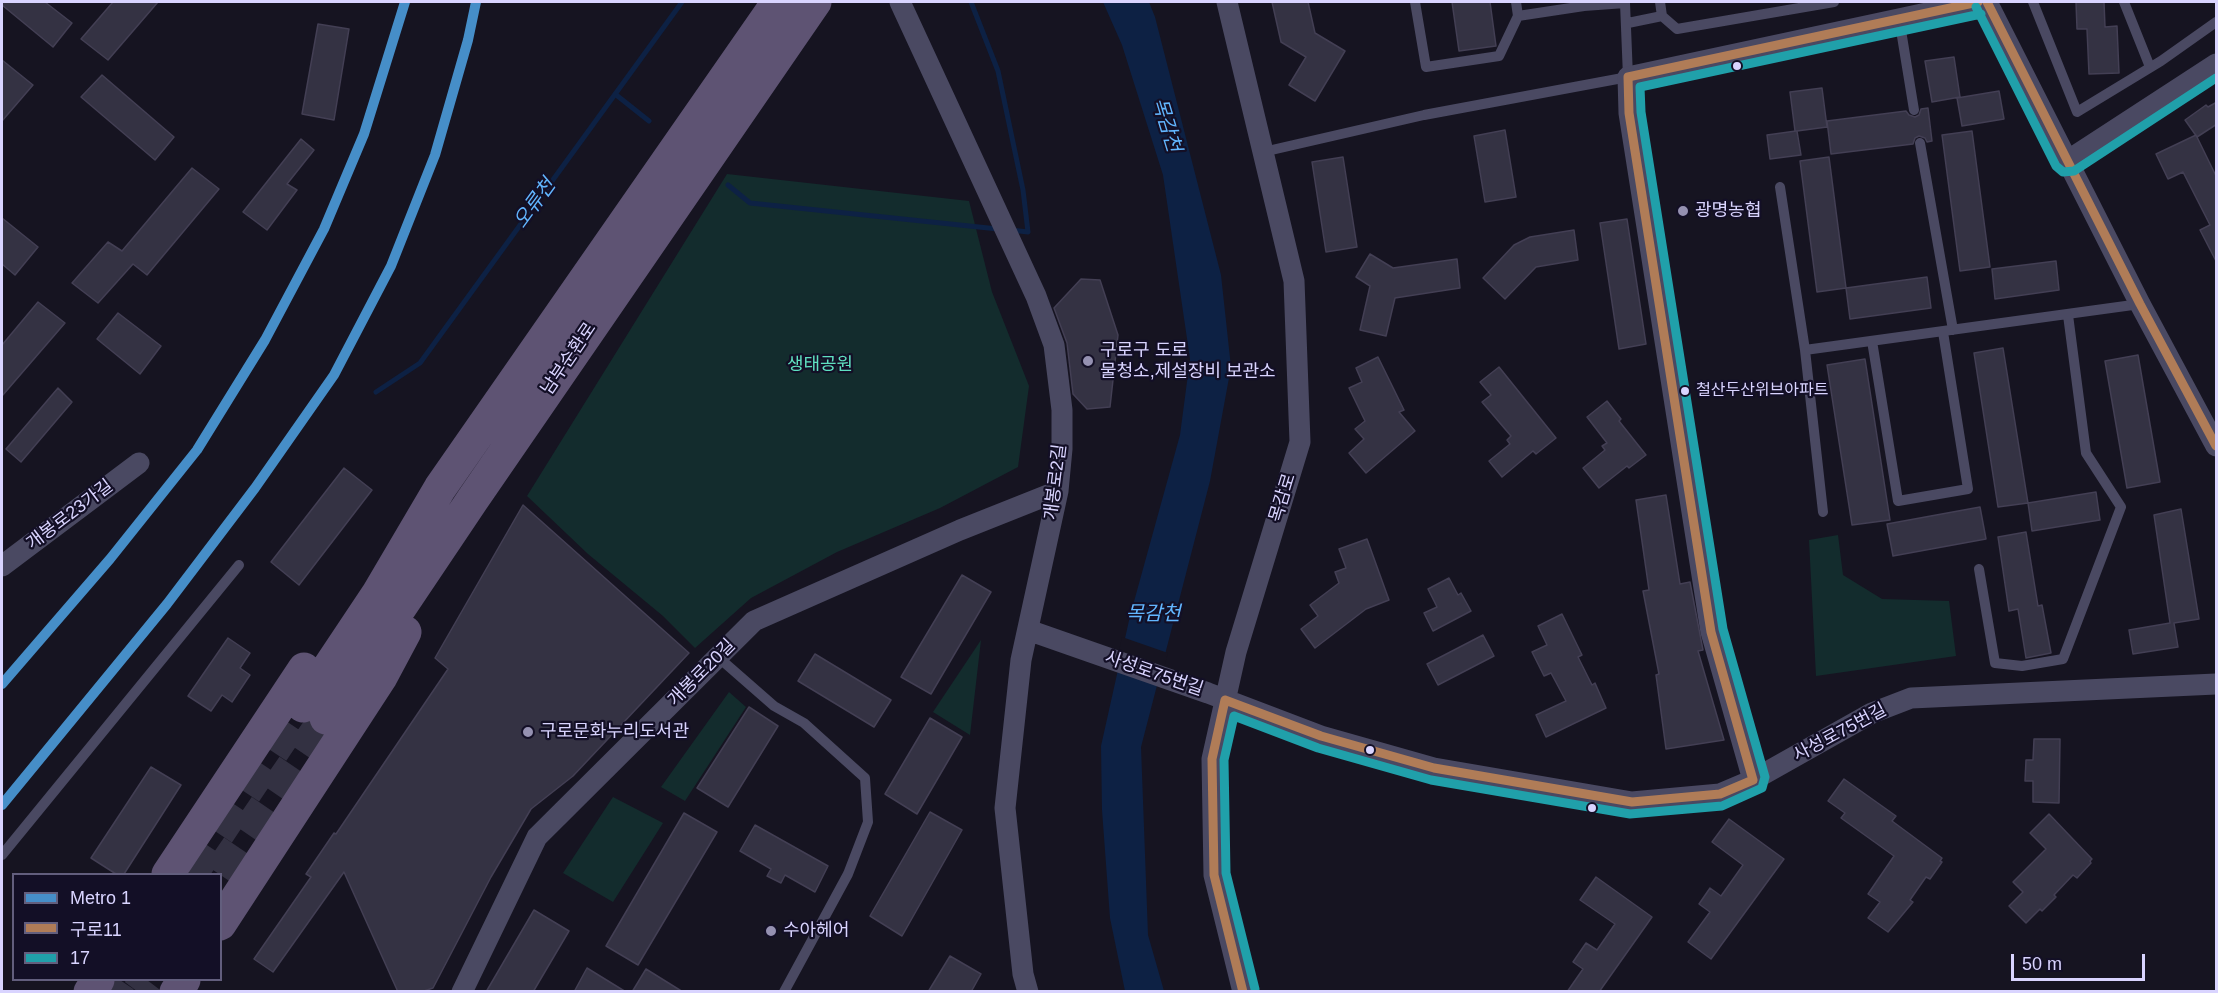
<!DOCTYPE html>
<html>
<head>
<meta charset="utf-8">
<style>
  body { margin:0 }
  #map { position:relative; width:2218px; height:993px; overflow:hidden; background:#161421; font-family:Helvetica,"Noto Sans KR",sans-serif }
  canvas { display:block }
  .frame { position:absolute; inset:0; border:3px solid #d9d4ff; pointer-events:none }
  .legend { position:absolute; left:12px; top:873px; width:210px; height:108px; box-sizing:border-box; background:#130f26; border:2px solid #625e7d; margin:0; padding:8px 10px; list-style:none; font-size:18px; color:#d9d4ff }
  .legend li { display:flex; align-items:center; gap:12px; height:30px }
  .legend b { width:30px; border:2px solid #625e7d }
  .scale { position:absolute; left:2011px; top:954px; width:134px; height:27px; box-sizing:border-box; border:3px solid #d9d4ff; border-top:0; padding-left:8px; font-size:18px; line-height:21px; white-space:nowrap; color:#d9d4ff; -webkit-text-stroke:4px #130f26; paint-order:stroke }
</style>
</head>
<body>
<div id="map">
<canvas width="2218" height="993"></canvas>
<div class="frame"></div>
<ul class="legend">
<li><b style="height:8px;background:#468ec8"></b>Metro 1</li>
<li><b style="height:8px;background:#b07c57"></b>구로11</li>
<li><b style="height:8px;background:#20a0aa"></b>17</li>
</ul>
<div class="scale">50 m</div>
</div>
<script>
const c = document.querySelector('canvas').getContext('2d');
c.lineJoin = 'round';
function fillPath(path, color) { c.fillStyle = color; c.fill(path, 'evenodd'); }
function trace(path, color, width, dash) { c.strokeStyle = color; c.lineWidth = width; c.lineCap = dash ? 'butt' : 'round'; c.setLineDash(dash || []); c.stroke(path); }
function label(font, color, halo, rows, align = 'center') {
  c.font = font + ' Helvetica,"Noto Sans KR",sans-serif'; c.lineWidth = 4.5; c.setLineDash([]); c.textBaseline = 'middle'; c.strokeStyle = halo; c.fillStyle = color; for (const [text, x, y, turn = 0] of rows) {
    c.save(); c.translate(x, y); c.rotate((+turn || 0) * Math.PI / 180); c.textAlign = isNaN(turn) ? turn : align; if (halo) c.strokeText(text, 0, 0); c.fillText(text, 0, 0); c.restore();
  }
}
const green = new Path2D(`
  M727 174 969 201 992 292 1029 386 1018 467 940 508 837 552 751 598 695 648 663 616 588 554 527 496Z
  M1838 535 1843 575 1882 599 1949 601 1956 656 1816 676 1809 540Z
  M981 640 970 735 933 712Z
  M729 692 746 707 685 801 661 787Z
  M613 797 663 823 613 902 563 873Z`);
const water = new Path2D(`
  M1103 2H1149L1155 17 1221 275 1231 367 1210 481 1141 747 1148 935 1164 991H1125L1110 918 1102 810 1101 746 1130 616 1180 435 1190 359 1163 175 1122 45Z`);
const pier = new Path2D(`
  M1122 637 1168 653 1159 686 1115 671Z`);
const stream = new Path2D(`
  M971 2 998 71 1023 190 1028 232 1011 230
  M615 94 649 121
  M728 185 750 203 998 229
  M376 392 420 363 682 2`);
const building = new Path2D(`
  M2 2H45L72 23 53 47 2 5Z
  M113 2H158L108 60 81 39Z
  M1272 2H1308L1315 33 1345 51 1315 101 1289 85 1306 57 1281 42Z
  M1452 2H1490L1496 46 1459 51Z
  M2076 2H2104L2105 27 2117 26 2119 73 2089 74 2087 29H2077Z
  M318 24 349 29 334 120 302 114Z
  M1954 57 1960 97 1932 102 1925 61Z
  M2 60 33 85 2 121Z
  M102 75 174 137 155 160 81 97Z
  M1822 88 1827 127 1797 131 1801 155 1770 159 1767 135 1796 131H1795L1790 92Z
  M1999 91 2004 119 1962 126 1957 98Z
  M2217 102V124L2197 137 2185 120 2206 105 2208 107Z
  M1928 108 1932 141 1927 142 1925 138 1919 136 1915 138 1913 144 1831 154 1827 121 1906 111 1909 115 1915 117 1919 115 1921 109Z
  M1505 130 1516 197 1485 202 1474 136Z
  M1972 131 1990 267 1960 271 1942 135Z
  M2196 135 2217 178V263L2200 230 2210 225 2183 172 2168 179 2156 154Z
  M301 139 314 150 287 184 297 190 267 230 243 212Z
  M1343 157 1357 247 1326 252 1312 162Z
  M1829 157 1846 288 1817 292 1800 161Z
  M192 168 219 189 147 275 133 264 98 303 72 283 108 242 122 251Z
  M2 218 38 247 15 275 2 264Z
  M1627 219 1646 344 1619 349 1600 223Z
  M1574 230 1578 260 1536 267 1505 299 1483 278 1514 245 1530 237Z
  M1370 254 1393 268 1457 259 1460 288 1395 298 1386 336 1360 330 1370 286 1356 277Z
  M2056 261 2059 290 1995 299 1992 269Z
  M1927 277 1931 308 1850 319 1846 288Z
  M1081 279 1100 280 1118 335 1110 407 1087 409 1073 394 1067 343 1054 308Z
  M38 302 65 323 2 396V345Z
  M118 313 161 346 140 374 97 339Z
  M2003 348 2028 503 1998 507 1974 353Z
  M2138 355 2160 482 2127 488 2105 361Z
  M1378 357 1404 410 1399 412 1415 431 1366 473 1349 453 1364 439 1355 429 1365 421 1349 388 1362 382 1356 368Z
  M1865 359 1890 520 1852 525 1827 365Z
  M1499 367 1556 438 1536 454 1533 451 1502 477 1489 461 1510 444 1507 440 1511 436 1482 402 1491 395 1480 382Z
  M58 388 72 402 21 462 6 449Z
  M1607 401 1621 419 1619 421 1646 455 1629 468 1627 466 1599 488 1583 468 1605 450 1602 446 1607 443 1587 417Z
  M344 468 372 490 299 585 271 562Z
  M2096 492 2100 520 2032 531 2028 503Z
  M1666 495 1680 584 1690 582 1703 650 1698 651 1724 740 1666 749 1656 675 1659 674 1643 591 1649 590 1636 500Z
  M523 505 689 653 573 776 531 809 491 877 433 988 421 992H398L344 872 273 972 254 959 311 877 306 874 334 833 336 834 448 669 435 658Z
  M1980 507 1986 539 1893 556 1887 524Z
  M2181 509 2199 619 2174 623 2178 647 2133 654 2129 630 2170 623 2154 515Z
  M2026 532 2038 606 2042 605 2051 653 2026 658 2018 609 2009 611 1998 537Z
  M1367 539 1389 600 1366 609 1315 648 1301 629 1318 616 1310 605 1339 583 1335 572 1346 568 1339 549Z
  M962 575 991 592 931 694 901 677Z
  M1449 578 1458 595 1461 593 1471 611 1433 631 1424 613 1437 607 1428 589Z
  M1562 614 1582 655 1578 657 1592 685 1595 683 1606 708 1546 737 1536 715 1566 701 1551 673 1544 676 1532 652 1547 645 1538 626Z
  M1483 635 1494 656 1438 685 1427 664Z
  M228 638 250 653 240 668 250 675 232 702 222 695 211 711 188 696Z
  M815 654 891 700 874 727 798 681Z
  M749 707 778 726 728 807 697 788Z
  M930 718 962 737 917 814 885 794Z
  M2034 739H2060L2059 803 2033 802V781H2025L2026 760H2033Z
  M151 767 181 785 124 874H116L91 858Z
  M1844 779 1896 816 1892 821 1942 858 1940 861 1942 862 1930 879 1926 877 1910 900 1913 902 1888 932 1868 918 1880 902 1868 894 1894 856 1841 818 1845 813 1828 801Z
  M930 812 962 830 902 936 870 916Z
  M684 813 717 832 638 965 606 946Z
  M2049 814 2092 859 2090 861 2091 863 2077 878 2073 875 2054 895 2056 897 2042 911 2040 909 2026 923 2009 906 2023 892 2013 882 2046 849 2030 833Z
  M1729 819 1784 859 1711 959 1688 942 1710 912 1699 904 1710 888 1721 896 1743 865 1712 842Z
  M755 825 828 866 815 892 785 875 781 883 767 876 771 869 740 851Z
  M1596 877 1652 917 1599 992H1567L1583 969 1573 962 1586 943 1597 950 1615 924 1580 900Z
  M534 910 569 931 533 992H486Z
  M950 956 981 974 971 992H928Z
  M587 968 626 992H574Z
  M646 969 683 992H632Z`);
const primaryTunnel = new Path2D(`
  M191 874 303 706
  M219 874 326 718
  M112 992 120 980
  M138 992 147 980`);
const lane = new Path2D(`
  M1415 2 1426 67 1499 56 1518 16 1516 2
  M2033 2 2077 112 2161 61 2216 22
  M2124 2 2150 67
  M1518 16 1584 6V2
  M1662 16 1677 29 1834 2
  M1899 18 1914 110
  M1628 23 1662 16 1660 2
  M1920 143 1953 330
  M1263 152 1424 115 1628 77 1625 3 1584 6
  M1780 187 1805 350 1823 512
  M1872 341 1898 501 1968 489 1943 332
  M1805 350 2140 304
  M1979 569 1995 663 2022 666 2063 659 2121 507 2086 453 2068 315
  M718 657 774 706 804 723 865 778 868 822 848 874 784 992
  M2 855 239 565`);
const street = new Path2D(`
  M900 2 1036 296 1054 345 1062 410V449L1058 491 1021 660 1005 808 1023 974 1028 992
  M1227 2 1294 281 1300 442 1236 652 1212 759 1214 875 1243 992
  M1987 2 2140 304 2216 446
  M2067 161 2216 64
  M2 566 139 463
  M1028 630 1208 693 1321 736 1434 768 1632 802 1720 794 1753 780 1872 713 1911 698 2216 684
  M1753 780 1711 632 1629 113 1628 77 1978 2
  M462 992 537 837 754 621 960 530 1058 491`);
const primary = new Path2D(`
  M303 706 377 595 440 488 778 2
  M326 718 473 499 815 2
  M168 874 304 669
  M220 924 381 677 405 632
  M90 992 98 980
  M176 992 184 980`);
const bus1 = new Path2D(`
  M1987 2 2140 304 2216 446
  M1243 992 1214 875 1212 759 1225 700 1321 736 1434 768 1632 802 1720 794 1753 780 1711 632 1629 113 1628 77 1978 2`);
const bus2 = new Path2D(`
  M1976 7 2056 166 2063 172 2074 171 2216 78
  M1255 989 1226 873 1224 760 1234 716 1318 748 1431 780 1630 814 1722 806 1762 788 1765 777 1723 629 1641 112 1640 87 1981 14`);
const metro1 = new Path2D(`
  M2 684 110 559 197 450 265 340 324 229 364 134 405 2
  M2 805 167 604 255 488 334 375 391 266 435 155 468 40 476 2`);
const markers = [
  [1737,66,5,"#d9d4ff"],
  [1683,211,6,"#9591b1"],
  [1088,361,6,"#9591b1"],
  [1685,391,5,"#d9d4ff"],
  [528,732,6,"#9591b1"],
  [1370,750,5,"#d9d4ff"],
  [1592,808,5,"#d9d4ff"],
  [771,931,6,"#9591b1"]
];
const busNames = [
  ["철산두산위브아파트",1696,391]
];
const poiNames = [
  ["광명농협",1695,211],
  ["구로구 도로",1100,351],
  ["물청소,제설장비 보관소",1100,372],
  ["구로문화누리도서관",540,732],
  ["수아헤어",783,931]
];
const streetNames = [
  ["남부순환로",569,359,-56],
  ["개봉로2길",1056,482,-83],
  ["목감로",1283,498,-73],
  ["개봉로23가길",70,515,-37],
  ["개봉로20길",702,673,-45],
  ["사성로75번길",1154,674,19],
  ["사성로75번길",1840,733,-28]
];
const parkNames = [
  ["생태공원",820,365]
];
const waterNames = [
  ["목감천",1166,125,73],
  ["오류천",535,204,-54],
  ["목감천",1153,614]
];
fillPath(green, '#132c2d');
fillPath(water, '#0d2144');
fillPath(pier, '#161421');
trace(stream, '#0d2144', 5);
fillPath(building, '#343243');
trace(building, '#433f54', 1.5);
trace(primaryTunnel, '#333142', 33, [33, 16]);
trace(lane, '#4a4962', 10);
trace(street, '#4a4962', 21);
trace(primary, '#5e5373', 33);
trace(bus1, '#b07c57', 9);
trace(bus2, '#20a0aa', 9);
trace(metro1, '#468ec8', 10);
for (const [x, y, r, color] of markers) { const dot = new Path2D(); dot.arc(x, y, r, 0, 2 * Math.PI); c.fillStyle = color; c.fill(dot); trace(dot, '#130f26', 2); }
label('16px', '#d9d4ff', '#130f26', busNames, 'left');
label('18px', '#d9d4ff', '#130f26', poiNames, 'left');
label('18px', '#d9d4ff', '#130f26', streetNames);
label('18px', '#5fe0c0', '#130f26', parkNames);
label('italic 20px', '#62b6ff', '#130f26', waterNames);
</script>
</body>
</html>
